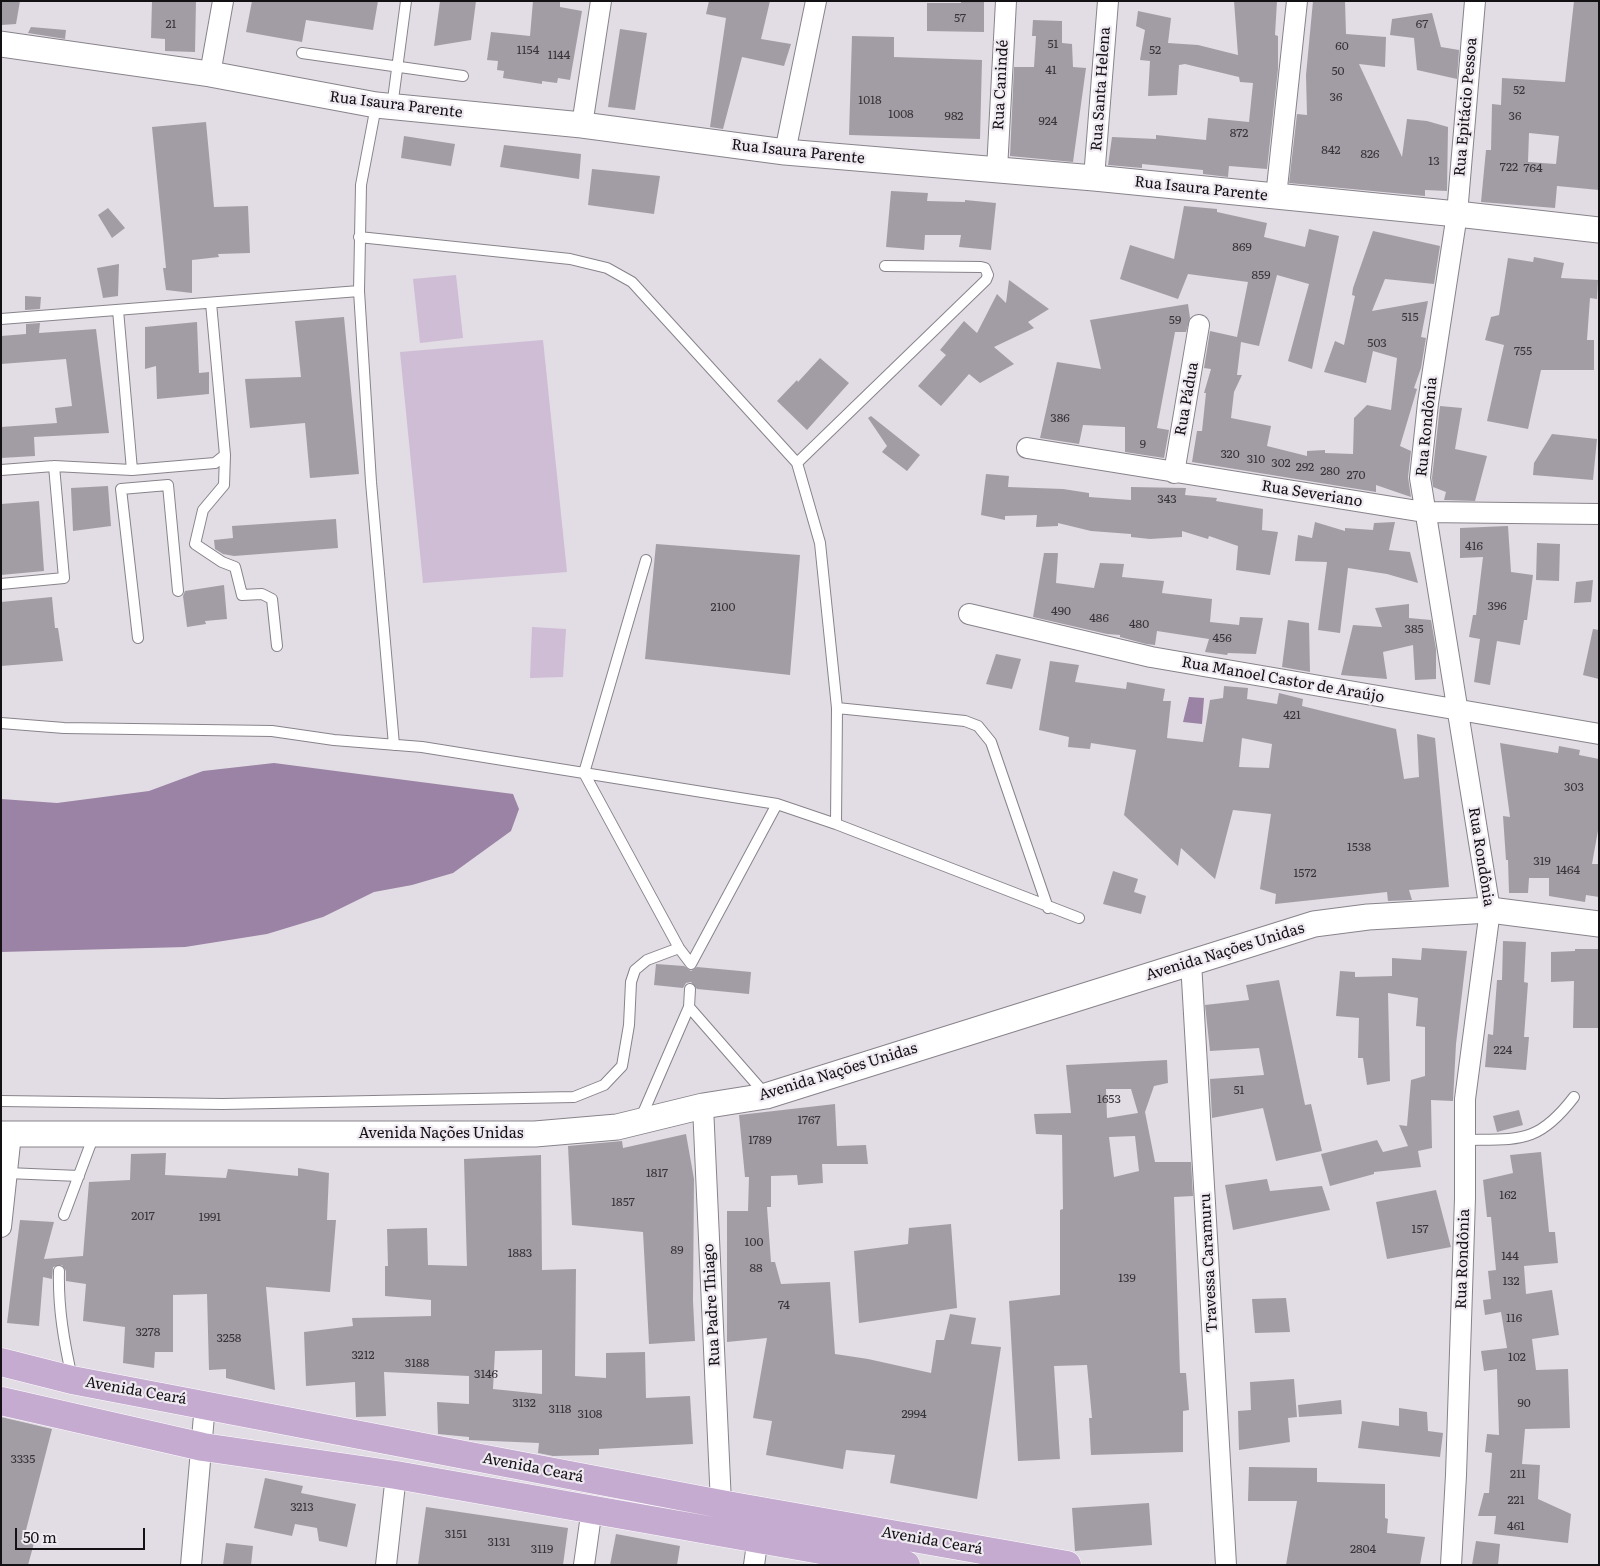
<!DOCTYPE html>
<html>
<head>
<meta charset="utf-8">
<style>
  body { margin:0 }
  #map { position:relative; width:1600px; height:1566px; overflow:hidden; background:#e2dce4; font-family:Literata,serif }
  canvas { display:block }
  .frame { position:absolute; inset:0; border:2px solid #131114; pointer-events:none }
  .scale { position:absolute; left:15px; top:1528px; width:130px; height:22px; box-sizing:border-box; border:2px solid #131114; border-top:0; padding-left:6px; font-size:15px; line-height:18px; white-space:nowrap; color:#131114; -webkit-text-stroke:4px #efe9f1; paint-order:stroke }
</style>
</head>
<body>
<div id="map">
<canvas width="1600" height="1566"></canvas>
<div class="frame"></div>
<div class="scale">50 m</div>
</div>
<script>
const c = document.querySelector('canvas').getContext('2d');
c.lineJoin = 'round';
function fillPath(path, color) { c.fillStyle = color; c.fill(path, 'evenodd'); }
function trace(path, color, width, dash) { c.strokeStyle = color; c.lineWidth = width; c.lineCap = dash ? 'butt' : 'round'; c.setLineDash(dash || []); c.stroke(path); }
function label(font, color, halo, rows, align = 'center') {
  c.font = font + ' Literata,serif'; c.lineWidth = 4.5; c.setLineDash([]); c.textBaseline = 'middle'; c.strokeStyle = halo; c.fillStyle = color; for (const [text, x, y, turn = 0] of rows) {
    c.save(); c.translate(x, y); c.rotate((+turn || 0) * Math.PI / 180); c.textAlign = isNaN(turn) ? turn : align; if (halo) c.strokeText(text, 0, 0); c.fillText(text, 0, 0); c.restore();
  }
}
const green = new Path2D(`
  M456 275 463 338 420 343 413 279Z
  M543 340 567 572 423 583 400 352Z
  M532 627 566 629 563 677 530 678Z`);
const water = new Path2D(`
  M1189 697 1204 698 1202 724 1183 722Z
  M274 763 513 794 519 809 511 831 453 873 412 885 374 892 323 917 267 934 185 947 1 952V799L57 803 149 791 203 771Z`);
const building = new Path2D(`
  M1 1H20L16 24 1 25Z
  M152 1H196L195 52 165 51V39L151 38Z
  M252 1H378L373 30 306 20 302 42 246 32Z
  M440 1H476L471 40 434 46Z
  M533 1H560V7L582 11 570 80 558 78 557 83 542 81V84L503 78 504 71 497 70 498 61 487 60 491 32 530 36Z
  M709 1H770L761 39 791 44 784 66 742 57 723 129 710 127 726 18 706 14Z
  M961 1H984V32L927 31V3H961Z
  M1234 1H1277L1275 35 1278 36V69L1267 169 1229 166 1228 177 1203 174V170L1142 164V168L1108 165 1112 137 1156 139V135L1206 140 1208 118 1249 122 1253 83 1240 82 1239 77 1185 64 1179 65 1177 95 1148 96 1150 61 1140 60 1145 30 1136 26 1138 11 1171 18 1168 43 1198 45 1238 55Z
  M1313 1H1345L1346 34 1386 37 1385 67 1359 64 1402 157 1407 119 1427 121 1448 127 1447 191 1425 190V196L1289 183 1297 114 1307 115 1306 75Z
  M1574 1H1599V190L1557 186 1555 208 1481 202 1486 150H1491L1492 104 1501 105 1502 78 1565 82ZM1529 133 1559 136 1556 164 1528 162Z
  M1432 13 1441 47 1459 50 1457 79 1417 70 1414 38 1390 35 1392 19Z
  M1033 20 1062 21V43L1072 44 1073 67 1086 68 1073 162 1010 156 1014 67H1034L1036 36H1032Z
  M31 27 66 30 65 39 28 33Z
  M620 29 647 33 635 110 608 107Z
  M852 36 894 37V57L982 60 980 139 849 135Z
  M206 122 214 207 248 206 250 253 218 254 219 257 192 260V293L166 290 163 268H166L152 127Z
  M404 136 455 144 451 166 401 158Z
  M504 145 581 154 579 179 500 167Z
  M592 169 660 176 654 214 588 205Z
  M891 191 928 193 927 201 965 202V200L996 203 991 250 959 247 961 235H925L924 250 886 247Z
  M1184 206 1217 209V212L1267 223 1264 237 1305 247 1309 229 1339 236 1312 369 1288 361 1309 284 1277 275 1259 346 1241 342 1237 375H1242L1234 392 1231 418 1271 426 1267 446 1307 456V451L1325 450V453L1353 454 1354 418 1367 405 1391 410 1397 358 1373 351 1366 383 1324 372 1335 341 1344 345 1355 296 1352 295 1353 288 1373 231 1440 246 1434 284 1385 279 1372 311 1428 301 1421 337 1426 338 1421 368 1414 388 1417 389 1400 446 1411 451 1408 477 1411 497 1376 485V492L1192 462 1197 431H1202L1206 393H1204L1211 369 1204 368 1210 331 1237 337 1248 282 1188 274 1178 299 1120 279 1130 245 1174 259Z
  M108 208 125 228 112 238 98 215Z
  M1534 257 1564 263 1561 278 1598 280 1597 299 1590 298 1587 340H1594V370H1541L1528 429 1487 421 1504 345 1485 340 1491 317 1499 315 1508 258 1533 262Z
  M119 264 118 296 103 298 97 268Z
  M1009 280 1049 309 1028 322 1034 328 994 347 1014 364 980 383 969 374 941 406 918 386 946 355 940 350 964 321 977 333 997 294 1006 303Z
  M25 296 41 297 40 309 25 310Z
  M1188 304 1190 318 1186 332H1175L1157 428 1169 430 1164 458 1125 452V427L1083 425 1079 444 1040 438 1057 362 1101 369 1090 320Z
  M344 317 359 474 310 478 305 423 250 428 245 379 301 377 295 321Z
  M197 322 199 373 209 372V394L157 399 156 366 145 369V327Z
  M40 323 39 333 96 329 109 433 34 437 35 456 1 458V427L57 423 55 408 72 406 66 359 1 364V336L26 334V324Z
  M820 358 849 383 807 430 777 401 797 380 798 382Z
  M1440 406 1462 408 1455 449 1487 456 1475 501 1444 500 1446 492 1433 487 1432 478Z
  M871 416 920 455 907 471 882 452 887 446 868 418Z
  M1552 434 1597 439 1593 480 1533 475 1534 463Z
  M986 474 1009 476 1008 487 1063 489 1089 493V497L1131 500V487L1186 488 1185 495 1217 498 1216 501 1263 509 1262 530 1278 532 1270 575 1236 570 1238 546 1209 536 1208 539 1182 531V537L1150 539 1131 537V534L1091 531 1058 523V526L1036 527 1037 515 1005 516V520L981 515Z
  M108 486 111 526 73 531 71 488Z
  M39 501 44 571 1 575V504Z
  M336 519 338 548 234 556 223 554 215 549 214 540 233 538 232 526Z
  M1315 522 1345 531V528L1373 530 1374 523 1395 522 1389 550 1410 552 1418 583 1387 574 1348 568 1340 633 1318 630 1327 562 1295 561 1298 535 1312 538Z
  M1508 526 1511 572 1533 575 1527 620H1524L1520 645 1497 641 1490 685 1474 682 1480 639 1469 637 1473 615H1476L1483 557 1460 558V528Z
  M1537 543 1560 544 1559 581 1536 580Z
  M656 544 800 555 790 675 645 659Z
  M1044 553H1058L1056 583 1094 588 1100 563 1124 564 1122 577 1164 581 1162 593 1212 599 1210 622 1239 625 1240 617 1263 618 1256 654 1228 653 1227 655 1205 652 1209 639 1157 631 1155 645 1146 644 1120 637V635L1107 634 1033 617Z
  M1593 580 1591 602 1574 603 1576 582Z
  M224 585 227 619 205 621 206 624 187 627 183 596 185 591Z
  M52 597 55 628H58L63 661 1 666V602Z
  M1409 604V618L1431 620 1436 649V679L1415 680 1413 645 1383 652 1387 679 1341 675 1353 625 1382 627 1375 608Z
  M1288 620 1309 623 1310 672 1282 667Z
  M1593 629 1599 630V679L1583 675Z
  M996 654 1021 659 1012 689 986 684Z
  M1050 661 1079 665 1075 682 1126 689 1127 682 1165 689 1163 701H1171L1167 738 1203 742 1210 700 1223 698 1224 686 1248 688 1247 699 1277 704 1279 693 1303 699 1302 706 1396 729 1404 779 1419 777 1417 734 1435 738 1449 887 1409 890 1412 900 1388 901 1387 892 1275 904 1276 894 1260 889 1271 814 1233 810 1215 879 1181 848 1178 866 1124 815 1136 750 1091 743 1090 749 1068 747 1069 737 1039 730ZM1242 738 1272 744 1269 768 1239 767Z
  M1500 743 1558 753 1559 746 1580 750 1579 755 1599 759V825L1592 864H1599V897L1586 895 1585 902 1549 896V878H1529L1528 893H1509L1508 860H1506L1503 816 1510 817Z
  M1113 871 1138 879 1134 892 1146 896 1141 914 1103 904Z
  M1503 941 1526 942 1524 982 1528 983 1524 1037H1529L1526 1070 1485 1067 1488 1034 1493 1035 1497 980H1502Z
  M1422 948 1467 951 1456 1044 1453 1101 1431 1100 1432 1148 1418 1151 1421 1167 1374 1172V1174L1330 1186 1321 1154 1377 1140 1383 1152 1408 1146 1399 1125 1407 1126 1411 1080 1425 1076V1027L1416 1026 1418 998 1388 993 1390 1081 1367 1085 1363 1058H1358L1359 1018 1336 1016 1340 971 1355 972V977L1392 976V958L1421 960Z
  M1575 949H1599V1028H1573L1574 981 1551 982V952L1575 951Z
  M656 964 684 966 691 971 697 967 751 972 749 994 697 989 691 982 686 983 683 988 654 985Z
  M1279 980 1305 1105 1311 1104 1322 1151 1276 1161 1263 1108 1212 1118 1210 1079 1264 1075 1259 1048 1210 1051 1205 1005 1249 1000 1246 985Z
  M1167 1060 1168 1083 1154 1086 1145 1112 1155 1162H1191L1193 1196 1174 1197 1180 1373H1186L1189 1410 1183 1411V1452L1091 1455 1089 1418H1092L1087 1365 1054 1366 1060 1459 1018 1461 1009 1301 1060 1295V1210L1063 1209 1062 1135 1036 1134 1034 1114 1071 1113 1066 1065ZM1106 1089H1131L1138 1113 1107 1118ZM1135 1136 1139 1171 1114 1177 1109 1137Z
  M835 1104 837 1146 866 1145 868 1164H822L823 1183 798 1185 797 1175 771 1176V1207H767L771 1262H775L781 1284 830 1282 835 1354 868 1359 931 1373 936 1340H944L950 1314 976 1318 971 1344 1001 1347 977 1499 890 1483 895 1455 846 1450 843 1469 766 1455 772 1421 753 1418 767 1338 727 1342V1211H748L749 1177H745L739 1115Z
  M1519 1110 1523 1125 1497 1132 1493 1116Z
  M686 1134 694 1179 693 1301 695 1341 649 1344 643 1232 572 1225 568 1146 622 1141 623 1148Z
  M1541 1152 1549 1232H1555L1558 1263 1524 1266 1526 1294 1552 1290 1559 1335 1532 1339 1536 1370 1568 1369 1570 1428 1525 1429 1522 1464 1540 1465 1538 1499 1571 1514 1568 1543 1494 1534 1496 1516H1478L1484 1493H1489L1492 1453 1485 1452 1487 1434 1499 1435 1497 1369 1484 1371 1481 1351 1507 1348 1501 1312 1485 1315 1483 1300 1491 1299 1488 1271 1496 1270 1491 1217H1487L1483 1180 1513 1173 1510 1155Z
  M166 1153 165 1175 226 1178 228 1169 298 1176V1168L329 1173 327 1220H336L330 1292 266 1287 275 1390 226 1378V1369L209 1370 207 1294 173 1295V1352H155L154 1368 123 1363 125 1327 83 1321 86 1284 66 1281V1271L62 1265 53 1267 52 1279 43 1277 39 1326 7 1323 20 1220 54 1222 44 1259 83 1256 89 1182 130 1180 131 1154Z
  M541 1155 542 1270 576 1269 575 1376 606 1378V1353L645 1352 646 1398 690 1396 693 1444 599 1449V1455L553 1456 538 1453 539 1443 469 1440V1437L438 1434 437 1402 469 1404V1376L384 1372 386 1416 356 1417 355 1382 306 1386 304 1332 353 1326 352 1318 431 1316V1300L385 1296V1266H388L387 1229 427 1228 428 1265 467 1266 464 1159ZM542 1350V1394L493 1389 495 1351Z
  M1267 1179 1270 1191 1322 1186 1330 1210 1233 1230 1225 1185Z
  M1436 1190 1451 1247 1387 1259 1376 1202Z
  M951 1224 957 1308 859 1323 854 1251 908 1244 909 1228Z
  M1286 1298 1290 1332 1255 1333 1252 1299Z
  M1294 1379 1297 1417 1288 1418 1290 1442 1239 1450 1238 1411 1251 1410 1250 1382Z
  M1341 1400 1342 1414 1299 1417 1298 1405Z
  M1399 1408 1427 1412 1428 1431 1443 1433 1440 1457 1358 1448 1362 1421 1399 1426Z
  M1 1417 52 1429 25 1534 36 1536 28 1565H1Z
  M1249 1467 1317 1468V1482L1385 1484V1518L1388 1519 1387 1533 1425 1537 1420 1565H1286L1297 1501H1248Z
  M265 1478 303 1486 301 1493 356 1504 347 1547 319 1541 317 1528 295 1524 292 1536 254 1528Z
  M1149 1503 1152 1545 1075 1551 1072 1508Z
  M426 1507 568 1528 563 1565H418Z
  M616 1534 680 1546 677 1565H610Z
  M1476 1541 1500 1544 1498 1565H1472Z
  M226 1543 253 1546 251 1565H223Z`);
const service = new Path2D(`
  M302 53 463 76
  M376 106 361 185 359 291 371 482 394 745
  M392 107 406 1
  M359 237 570 259 607 268 632 282 797 463 820 543 837 708 836 824
  M118 310 132 470
  M1 319 359 291
  M225 455 224 485 203 510 195 544 222 562 235 567 242 595 262 594 272 599 277 646
  M797 463 986 280 988 275 985 268 981 267 885 266
  M1 470 54 466 132 470 215 463 225 455 211 303
  M646 560 584 773 679 948 691 964 777 804
  M1 584 64 578 54 466
  M138 638 121 489 168 485 178 591
  M837 708 965 721 978 726 991 742 1048 908
  M1 723 64 728 272 731 334 740 422 747 777 804 836 824 1079 918
  M689 1007 766 1095
  M1 1101 223 1104 574 1097 604 1085 622 1066 629 1025 631 982 635 970 647 960 679 948
  M640 1120 689 1007 690 989
  M1465 1140C1520 1139 1538 1144 1574 1097
  M7 1173 79 1176
  M64 1215 94 1135
  M59 1271C58 1308 64 1342 72 1378`);
const minor = new Path2D(`
  M210 74 223 1
  M582 125 601 1
  M785 152 816 1
  M997 170 1006 1
  M1094 178 1108 1
  M1276 197 1297 1
  M1027 448 1424 512 1599 514
  M1174 473 1199 325
  M969 614 1151 657 1599 734
  M1191 962 1226 1565
  M703 1106 721 1504
  M1 1227 11 1134
  M191 1565 205 1404
  M386 1565 396 1475
  M584 1565 592 1508
  M754 1565 758 1537
  M1451 1565 1456 1475 1465 1198V1099L1490 910 1420 478 1428 403 1457 214 1475 1`);
const tertiary = new Path2D(`
  M1 44 210 74 376 105 582 125 785 152 1094 178 1457 214 1599 230
  M1 1134H535L617 1127 703 1106 766 1096 1314 924 1368 917 1490 910 1599 924`);
const primary = new Path2D(`
  M1 1362 72 1380 721 1504 1067 1565
  M1 1401 203 1447 396 1475 906 1565`);
const numberNames = [
  ["57",960,18],
  ["21",171,24],
  ["67",1422,24],
  ["51",1053,44],
  ["60",1342,46],
  ["1154",528,50],
  ["52",1155,50],
  ["1144",559,55],
  ["41",1051,70],
  ["50",1338,71],
  ["52",1519,90],
  ["36",1336,97],
  ["1018",870,100],
  ["1008",901,114],
  ["982",954,116],
  ["36",1515,116],
  ["924",1048,121],
  ["872",1239,133],
  ["842",1331,150],
  ["826",1370,154],
  ["13",1434,161],
  ["722",1509,167],
  ["764",1533,168],
  ["869",1242,247],
  ["859",1261,275],
  ["515",1410,317],
  ["59",1175,320],
  ["503",1377,343],
  ["755",1523,351],
  ["386",1060,418],
  ["9",1143,444],
  ["320",1230,454],
  ["310",1256,459],
  ["302",1281,463],
  ["292",1305,467],
  ["280",1330,471],
  ["270",1356,475],
  ["343",1167,499],
  ["416",1474,546],
  ["396",1497,606],
  ["2100",723,607],
  ["490",1061,611],
  ["486",1099,618],
  ["480",1139,624],
  ["385",1414,629],
  ["456",1222,638],
  ["421",1292,715],
  ["303",1574,787],
  ["1538",1359,847],
  ["319",1542,861],
  ["1464",1568,870],
  ["1572",1305,873],
  ["224",1503,1050],
  ["51",1239,1090],
  ["1653",1109,1099],
  ["1767",809,1120],
  ["1789",760,1140],
  ["1817",657,1173],
  ["162",1508,1195],
  ["1857",623,1202],
  ["2017",143,1216],
  ["1991",210,1217],
  ["157",1420,1229],
  ["100",754,1242],
  ["89",677,1250],
  ["1883",520,1253],
  ["144",1510,1256],
  ["88",756,1268],
  ["139",1127,1278],
  ["132",1511,1281],
  ["74",784,1305],
  ["116",1514,1318],
  ["3278",148,1332],
  ["3258",229,1338],
  ["3212",363,1355],
  ["102",1517,1357],
  ["3188",417,1363],
  ["3146",486,1374],
  ["3132",524,1403],
  ["90",1524,1403],
  ["3118",560,1409],
  ["3108",590,1414],
  ["2994",914,1414],
  ["3335",23,1459],
  ["211",1518,1474],
  ["221",1516,1500],
  ["3213",302,1507],
  ["461",1516,1526],
  ["3151",456,1534],
  ["3131",499,1542],
  ["3119",542,1549],
  ["2804",1363,1549]
];
const streetNames = [
  ["Rua Canindé",1001,85,-87],
  ["Rua Santa Helena",1101,89,-86],
  ["Rua Isaura Parente",396,105,7],
  ["Rua Epitácio Pessoa",1466,107,-85],
  ["Rua Isaura Parente",798,152,6],
  ["Rua Isaura Parente",1201,189,6],
  ["Rua Pádua",1187,399,-80],
  ["Rua Rondônia",1427,427,-84],
  ["Rua Severiano",1312,494,9],
  ["Rua Manoel Castor de Araújo",1283,680,10],
  ["Rua Rondônia",1481,857,81],
  ["Avenida Nações Unidas",1225,952,-17],
  ["Avenida Nações Unidas",838,1072,-17],
  ["Avenida Nações Unidas",441,1134],
  ["Rua Rondônia",1463,1259,-88],
  ["Travessa Caramuru",1209,1263,-93],
  ["Rua Padre Thiago",712,1305,-93],
  ["Avenida Ceará",136,1391,10],
  ["Avenida Ceará",533,1468,11],
  ["Avenida Ceará",932,1541,10]
];
fillPath(green, '#cebdd5');
fillPath(water, '#9a83a4');
fillPath(building, '#a29da5');
trace(service, '#88838b', 12);
trace(minor, '#88838b', 22);
trace(tertiary, '#88838b', 27);
trace(primary, '#fff', 29);
trace(service, '#fff', 10);
trace(minor, '#fff', 20);
trace(tertiary, '#fff', 25);
trace(primary, '#c5abd0', 28);
label('12px', '#373438', null, numberNames);
label('15px', '#131114', '#efe9f1', streetNames);
</script>
</body>
</html>
